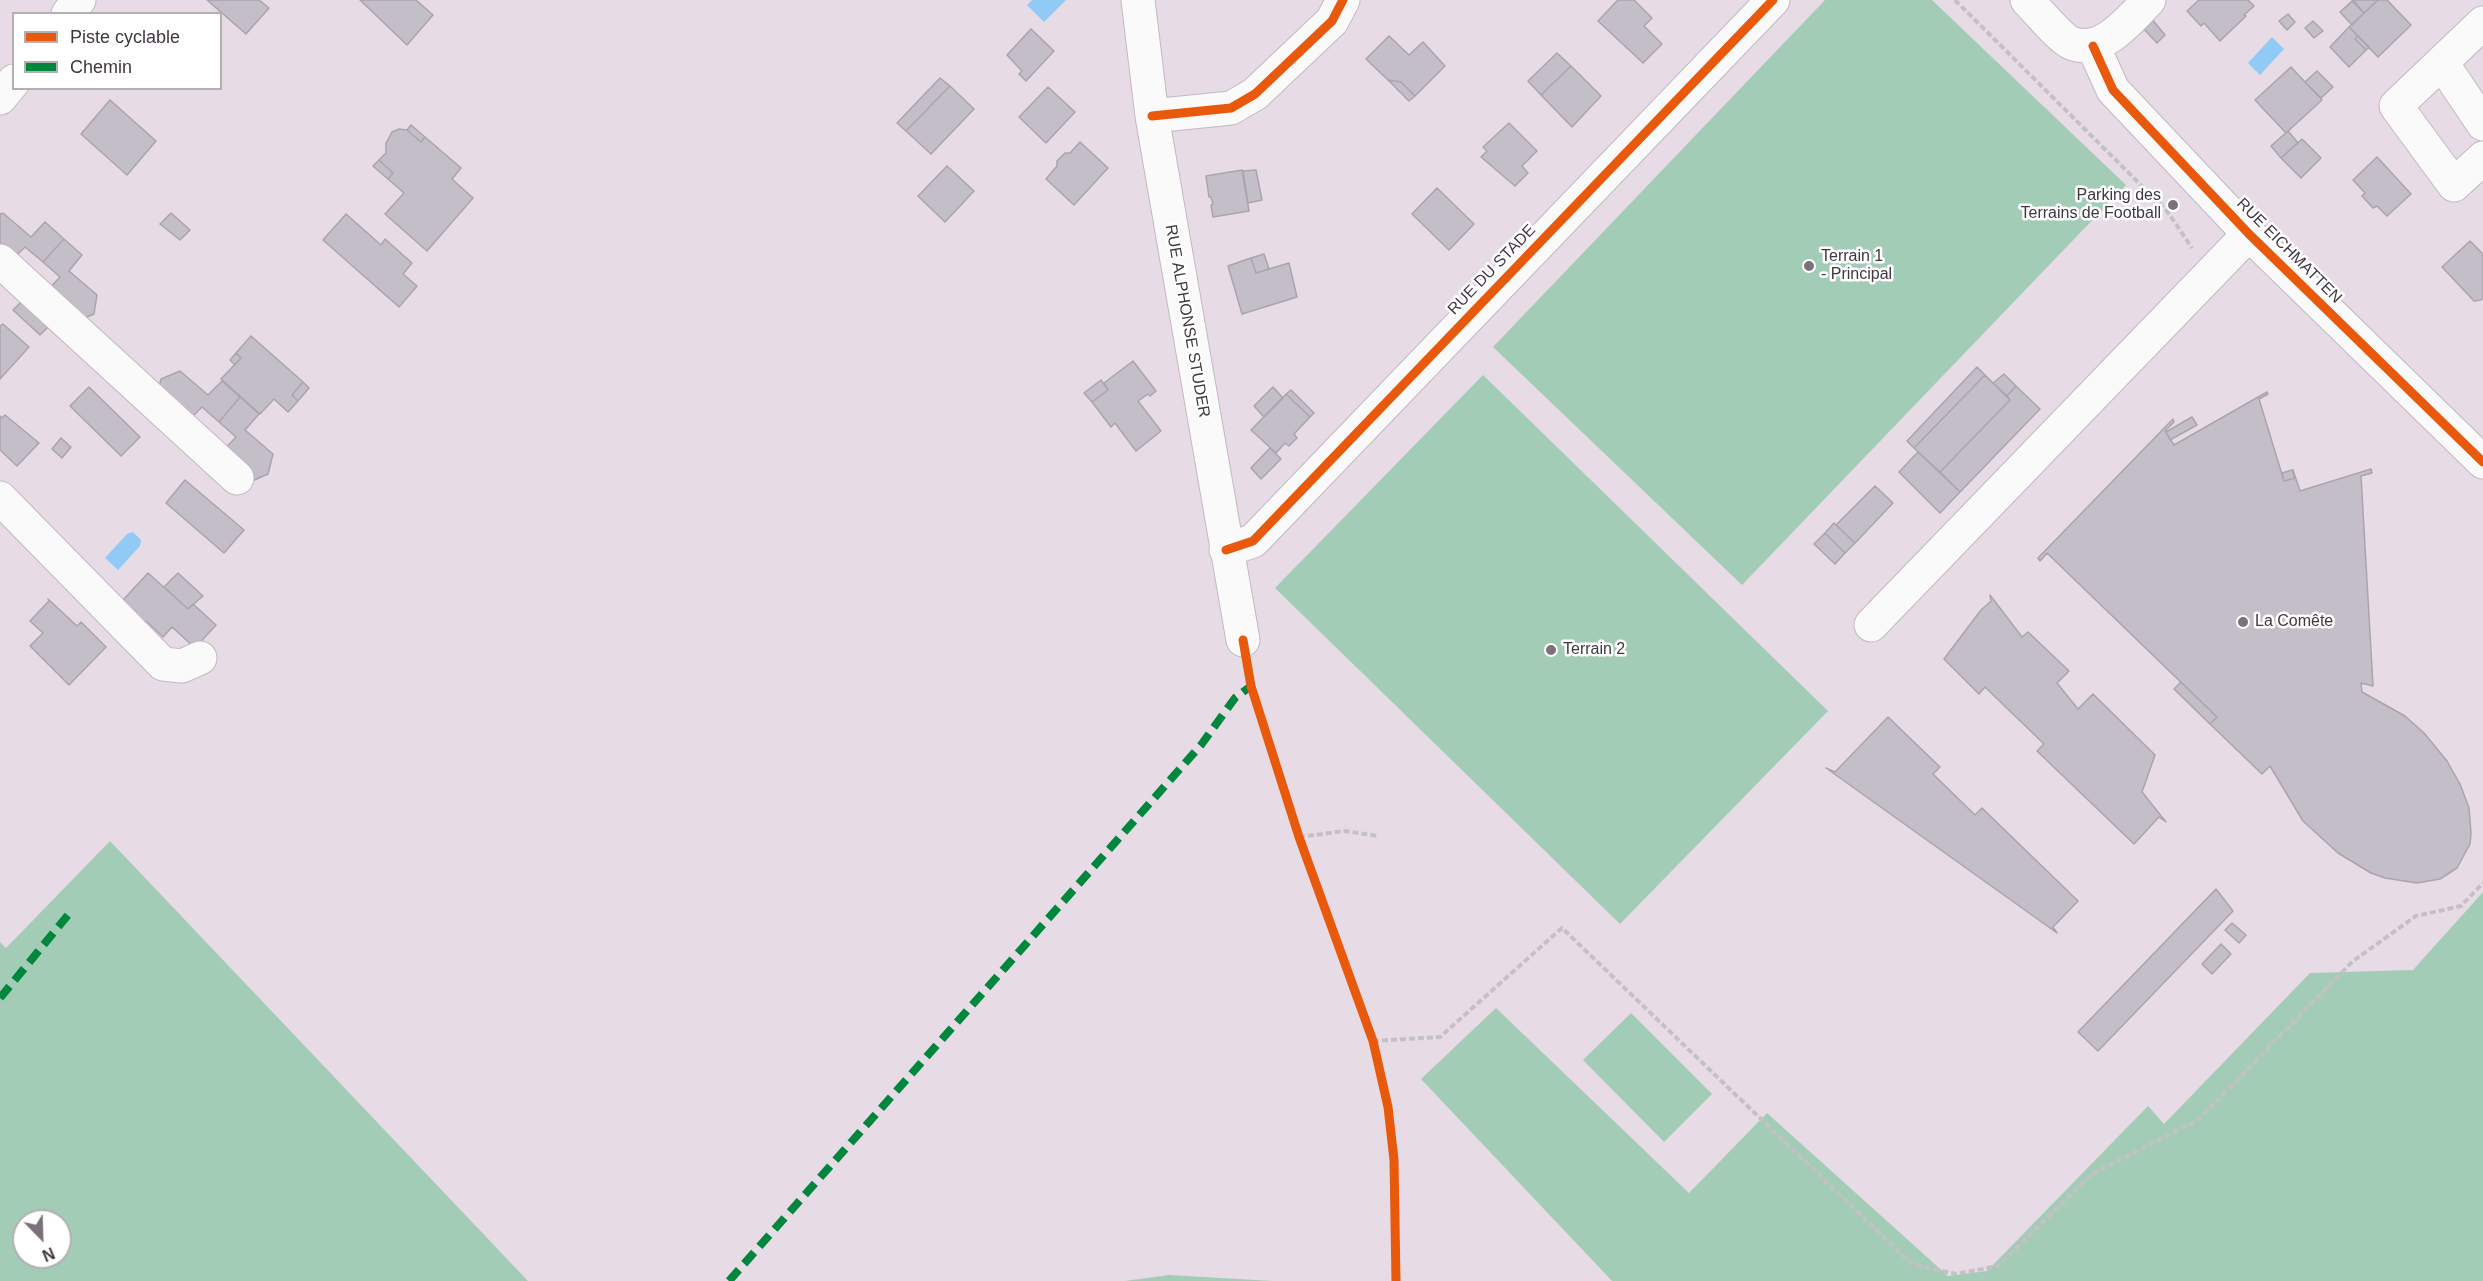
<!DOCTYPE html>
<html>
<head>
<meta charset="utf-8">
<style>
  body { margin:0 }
  #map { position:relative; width:2483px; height:1281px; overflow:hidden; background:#e7dbe6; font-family:Helvetica,sans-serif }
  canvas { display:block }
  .legend { position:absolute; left:12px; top:12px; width:210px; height:78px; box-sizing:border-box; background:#fff; border:2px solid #b3afb3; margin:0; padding:8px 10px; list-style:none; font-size:18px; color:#403840 }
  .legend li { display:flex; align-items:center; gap:12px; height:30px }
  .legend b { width:30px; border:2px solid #b3afb3 }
  .north { position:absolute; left:12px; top:1209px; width:60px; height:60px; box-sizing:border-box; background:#fff; border:2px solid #b3afb3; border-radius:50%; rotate:157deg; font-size:16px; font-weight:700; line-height:24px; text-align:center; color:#403840 }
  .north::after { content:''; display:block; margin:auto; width:21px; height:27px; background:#7a717a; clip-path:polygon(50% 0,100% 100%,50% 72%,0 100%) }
</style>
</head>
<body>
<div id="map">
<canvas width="2483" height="1281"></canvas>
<ul class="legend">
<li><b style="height:8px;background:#e8590c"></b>Piste cyclable</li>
<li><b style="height:8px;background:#00873e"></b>Chemin</li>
</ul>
<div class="north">N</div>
</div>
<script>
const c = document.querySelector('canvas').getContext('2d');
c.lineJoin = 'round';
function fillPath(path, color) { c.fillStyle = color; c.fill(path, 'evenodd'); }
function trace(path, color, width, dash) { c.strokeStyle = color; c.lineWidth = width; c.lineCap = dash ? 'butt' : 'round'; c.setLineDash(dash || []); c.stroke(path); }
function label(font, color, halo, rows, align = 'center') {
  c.font = font + ' Helvetica,sans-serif'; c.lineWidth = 5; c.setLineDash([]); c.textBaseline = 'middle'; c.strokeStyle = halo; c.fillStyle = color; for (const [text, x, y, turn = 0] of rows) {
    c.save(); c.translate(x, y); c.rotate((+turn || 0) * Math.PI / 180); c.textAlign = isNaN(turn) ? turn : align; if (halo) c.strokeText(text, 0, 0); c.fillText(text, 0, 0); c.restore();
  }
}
const green = new Path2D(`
  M1825 0H1932L2126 185 1742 585 1493 347Z
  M1483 375 1828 711 1620 924 1275 588Z
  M110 841 528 1281H0V942L6 948ZM24 1221H60V1257H24Z
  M2483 892V1281H1612L1421 1079 1496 1008 1689 1193 1767 1113 1948 1276 1987 1271 2148 1106 2164 1124 2310 973 2413 970Z
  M1631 1013 1712 1094 1664 1142 1583 1060Z
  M1169 1275 1273 1281H1125Z`);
const water = new Path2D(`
  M1032 0H1066L1044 22 1027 5Z
  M2272 37 2284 49 2260 75 2248 63Z
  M133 532 141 540 140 546 118 570 105 558 127 534Z`);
const building = new Path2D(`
  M207 0H259L269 8 246 34Z
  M360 0H416L433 15 407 45Z
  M1618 0H1634L1652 18 1644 26 1662 44 1643 63 1598 21Z
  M2199 0H2248L2254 6 2244 15 2246 16 2220 41 2204 23 2201 26 2187 11Z
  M2353 0H2378L2364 13Z
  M2378 0H2387L2411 25 2378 57 2349 27Z
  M2352 1 2364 13 2352 25 2340 12Z
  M2288 14 2295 22 2287 30 2279 21Z
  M2151 18 2165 35 2157 43 2142 27Z
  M2313 21 2323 31 2314 38 2305 28Z
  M2349 27 2358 36 2355 39 2366 50 2349 67 2330 47Z
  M1031 29 1054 51 1026 81 1019 74 1022 71 1007 55Z
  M1389 36 1409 55 1423 42 1445 66 1415 96 1401 82 1388 80 1366 59Z
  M2358 36 2369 47 2366 50 2355 39Z
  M1557 53 1571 66 1541 95 1528 81Z
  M1571 66 1601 96 1572 127 1541 95Z
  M2291 67 2322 100 2286 133 2255 100Z
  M2317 71 2333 87 2321 98 2305 82Z
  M940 78 950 86 906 131 897 123Z
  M1388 80 1401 82 1415 96 1409 101Z
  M950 86 974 109 931 154 906 131Z
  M1048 87 1075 112 1046 143 1019 117Z
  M110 100 156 141 127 175 81 134Z
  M1509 123 1537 151 1522 166 1528 173 1515 186 1481 157 1487 151 1483 147Z
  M411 125 425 137 421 142 407 130Z
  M399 129 407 130 421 142 425 137 461 168 452 179 473 198 427 251 385 214 404 193 388 179 393 173 379 160 386 153V143L392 132Z
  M2288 131 2298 143 2281 158 2271 146Z
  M2302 139 2321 158 2301 178 2281 158Z
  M1080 142 1108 168 1074 205 1046 179 1057 166V161L1065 153H1070Z
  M2377 157 2411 194 2387 216 2377 206 2373 208 2362 196 2365 193 2353 180Z
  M379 160 393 173 388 179 373 166Z
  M947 166 974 191 945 222 918 196Z
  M1242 170 1249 211 1213 217 1211 205 1213 204 1211 197H1209L1206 176Z
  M1256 170 1262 200 1248 203 1243 171Z
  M1437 188 1474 224 1449 250 1412 214Z
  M3 213 31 237 45 222 64 239 43 262 25 247 9 263 0 255V214Z
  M171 213 190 230 180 240 160 224Z
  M346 214 381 245 385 239 412 263 403 274 417 286 399 307 323 240Z
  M64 239 82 255 69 271 97 295 94 314 75 322 44 294 60 277 43 262Z
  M2470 241 2483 254V298L2481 300 2474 301 2442 267Z
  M1264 254 1269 269 1256 273 1251 258Z
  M1251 258 1256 273 1289 263 1297 297 1242 314 1228 266Z
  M22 301 49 326 40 335 13 310Z
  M3 324 29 347 0 379V326Z
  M251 336 303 382 292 395 298 401 288 412 274 399 260 414 221 379 241 358 236 353Z
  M236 353 241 358 235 365 230 360Z
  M1133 361 1156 391 1150 396 1148 394 1138 401 1161 431 1136 451 1115 423 1111 427 1092 402 1108 390 1104 383Z
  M1977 367 1985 375 1914 448 1907 441Z
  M180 371 208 395 222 381 240 397 219 422 202 407 186 423 157 397 161 379Z
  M2004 374 2016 386 2007 396 1993 383Z
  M1985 375 2010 400 1940 472 1914 448Z
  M1101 380 1108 390 1092 402 1084 393Z
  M303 382 309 388 298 401 292 395Z
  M2016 386 2040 409 1960 492 1940 472 2010 400 2007 396Z
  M89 387 140 437 121 456 70 406Z
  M1273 387 1283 398 1264 417 1254 406Z
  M1291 390 1314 413 1310 417 1286 394Z
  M2267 392 2268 394 2259 399 2284 481 2295 478 2293 470 2300 491 2371 469 2372 473 2361 476 2373 686 2361 683 2362 692 2405 716 2424 733 2447 761 2460 784 2469 808 2471 833 2470 844 2457 868 2440 879 2417 883 2385 878 2371 873 2338 853 2303 821 2270 766 2262 774 2210 724 2217 717 2047 553 2040 561 2038 558 2173 419 2174 422 2165 431 2174 445Z
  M1286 394 1310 417 1294 434 1297 438 1289 446 1285 443 1276 453 1251 430Z
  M240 397 259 414 245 430 273 454 268 474 250 482 220 454 236 437 219 422Z
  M5 415 39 443 17 466 0 450V416L2 418Z
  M2192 417 2197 425 2170 440 2166 432Z
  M61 438 71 447 62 458 52 449Z
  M1270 448 1281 459 1261 479 1251 468Z
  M1918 452 1960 492 1940 513 1899 472Z
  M2292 470 2295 478 2284 481 2282 473Z
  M185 480 244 530 224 553 166 503Z
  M1875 486 1893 503 1855 543 1836 525Z
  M1834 523 1855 543 1845 553 1825 533Z
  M1825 533 1845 553 1835 564 1814 544Z
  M148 573 188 609 193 604 216 625 195 648 172 627 163 637 146 621 142 626 133 617 137 613 123 600Z
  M178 573 203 596 188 609 164 587Z
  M1990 595 2022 637 2028 632 2069 671 2057 683 2078 709 2093 694 2155 755 2142 792 2166 822 2159 817 2134 844 2037 751 2044 744 1985 687 1979 694 1944 659 1981 610 1991 601Z
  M48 599 77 626 81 622 106 647 69 685 30 646 43 633 30 621 49 601Z
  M2181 682 2217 717 2210 724 2174 689Z
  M1888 717 1940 767 1933 774 1975 815 1982 808 2078 901 2053 927 2057 933 1826 768 1835 772Z
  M2216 889 2233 911 2098 1051 2078 1032Z
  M2232 923 2246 935 2239 943 2225 930Z
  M2221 944 2231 954 2212 974 2202 964Z`);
const path = new Path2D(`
  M1955 0 2167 211 2192 248
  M1299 837 1345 831 1378 836
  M1373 1041 1440 1037 1562 928 1912 1264 1956 1274 1998 1266 2092 1174 2198 1120 2353 961 2416 916 2461 906 2483 883`);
const minor = new Path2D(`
  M1138 0 1152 116 1243 640
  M2027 0C2036 9 2061 39 2071 43 2102 56 2130 19 2149 0
  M68 14 79 0
  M2483 23 2396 106 2454 185 2483 158
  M2093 46 2113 90 2249 234 2483 462
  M2442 63 2483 124
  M0 98 14 81
  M1152 116 1231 108 1255 94 1332 21 1343 0
  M0 261 237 478
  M0 498 163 664 182 666 200 658
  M1226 550 1253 541 1773 0
  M1871 625 2249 234`);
const quiet = new Path2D(`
  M0 998 68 915
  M729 1281 1201 745 1235 698 1251 686`);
const cycleway = new Path2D(`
  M2093 46 2113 90 2249 234 2483 462
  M1152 116 1231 108 1255 94 1332 21 1343 0
  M1226 550 1253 541 1773 0
  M1243 640 1251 686 1299 837 1373 1041 1388 1107 1394 1160 1396 1281`);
const markers = [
  [2173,205,6,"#7a717a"],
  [1809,266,6,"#7a717a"],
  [2243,622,6,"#7a717a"],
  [1551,650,6,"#7a717a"]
];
const poiNames = [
  ["Parking des",2161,196,"right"],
  ["Terrains de Football",2161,214,"right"],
  ["Terrain 1",1821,257],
  ["- Principal",1821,275],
  ["La Comête",2255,622],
  ["Terrain 2",1563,650]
];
const streetNames = [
  ["RUE EICHMATTEN",2289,251,45],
  ["RUE DU STADE",1492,270,-46],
  ["RUE ALPHONSE STUDER",1187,321,80]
];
fillPath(green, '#a3ccb6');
fillPath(water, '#90caf5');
fillPath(building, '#c4bec8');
trace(building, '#aaa4ae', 1.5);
trace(minor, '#c2b9c2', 35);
trace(path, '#c4c1c4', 4, [6, 3]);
trace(minor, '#fbfafb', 33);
trace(quiet, '#00873e', 8, [15, 8]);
trace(cycleway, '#e8590c', 9);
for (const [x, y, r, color] of markers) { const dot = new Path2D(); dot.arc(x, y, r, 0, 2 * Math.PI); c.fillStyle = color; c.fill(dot); trace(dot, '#fff', 2); }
label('16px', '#403840', '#fff', poiNames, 'left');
label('16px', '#403840', '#fff', streetNames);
</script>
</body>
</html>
